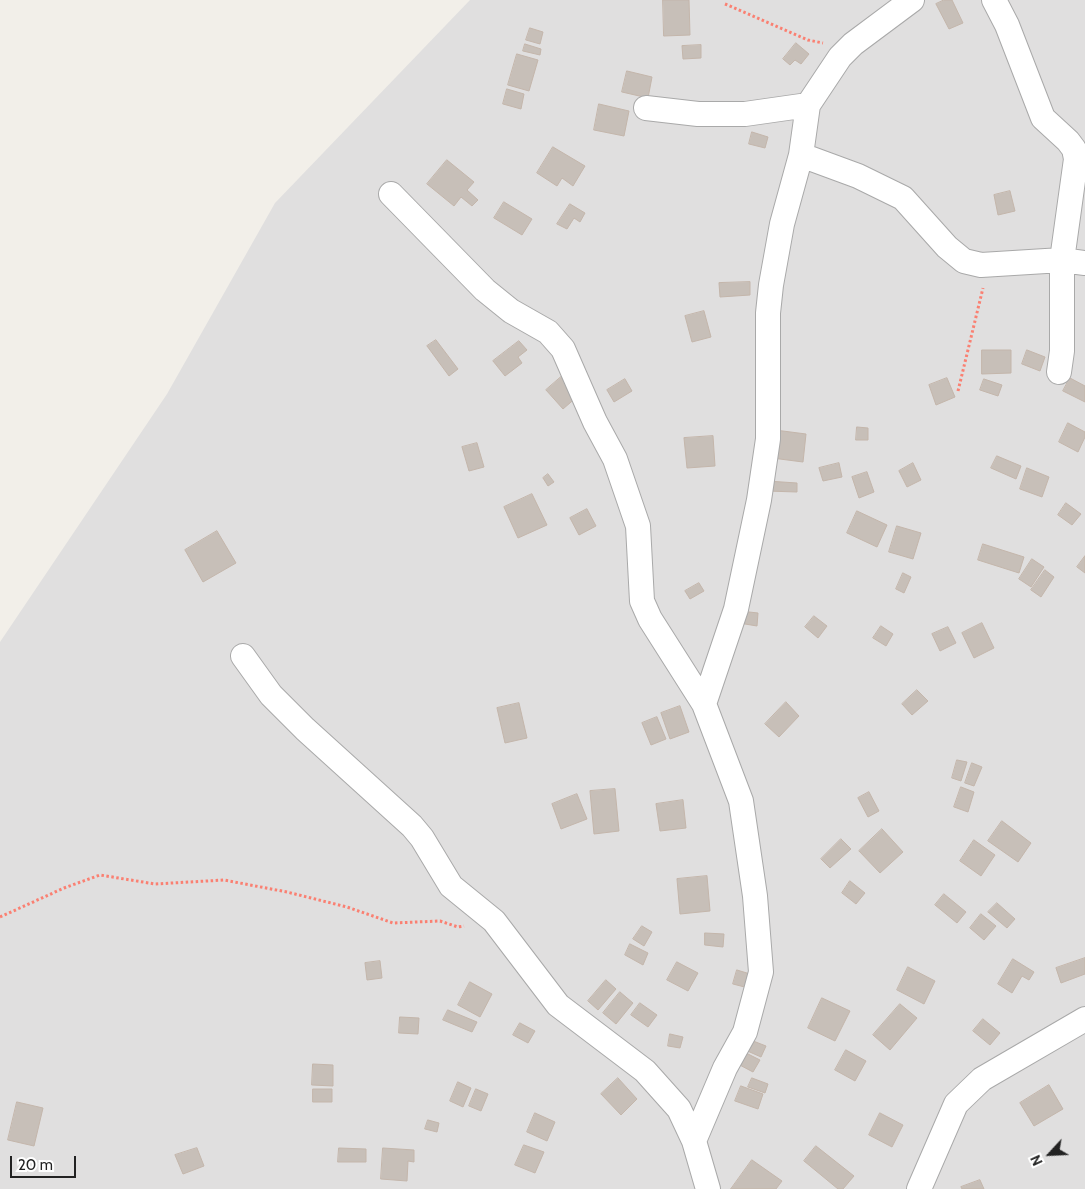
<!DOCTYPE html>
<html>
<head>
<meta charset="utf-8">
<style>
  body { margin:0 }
  #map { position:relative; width:1085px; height:1189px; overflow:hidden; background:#f2efe9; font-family:Cabin,sans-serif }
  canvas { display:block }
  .north { position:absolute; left:1025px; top:1129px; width:50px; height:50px; -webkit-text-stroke:4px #fff; paint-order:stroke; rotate:245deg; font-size:14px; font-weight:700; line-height:20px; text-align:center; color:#222 }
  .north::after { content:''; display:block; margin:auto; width:18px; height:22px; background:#222; clip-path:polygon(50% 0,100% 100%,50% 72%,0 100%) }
  .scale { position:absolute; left:10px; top:1156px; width:66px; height:22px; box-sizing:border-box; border:2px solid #222; border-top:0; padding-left:6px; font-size:15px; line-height:18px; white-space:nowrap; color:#222; -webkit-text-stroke:4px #fff; paint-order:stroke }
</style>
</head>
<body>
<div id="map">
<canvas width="1085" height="1189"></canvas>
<div class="north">N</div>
<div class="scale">20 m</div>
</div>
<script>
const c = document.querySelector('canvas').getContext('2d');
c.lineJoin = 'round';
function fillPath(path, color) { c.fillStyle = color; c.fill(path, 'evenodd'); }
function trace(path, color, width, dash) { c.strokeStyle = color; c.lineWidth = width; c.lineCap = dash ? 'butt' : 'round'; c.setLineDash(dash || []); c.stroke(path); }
const residential = new Path2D(`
  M470 0H1085V1189H0V642L167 394 275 203Z`);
const building = new Path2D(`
  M663 0H689L690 35 664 36Z
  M944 0H952L963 23 949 29 936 4Z
  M530 28 543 32 540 44 526 40Z
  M796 43 809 54 801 64 795 60 790 65 783 59Z
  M525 44 541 49 540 55 523 51Z
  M701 45V58L683 59 682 46Z
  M517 54 538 60 529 91 508 85Z
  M627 71 652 77 648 98 622 92Z
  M507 89 524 94 521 109 503 104Z
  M599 104 629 111 624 136 594 130Z
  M752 132 768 137 765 148 749 144Z
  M553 147 585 166 573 186 562 178 557 186 537 173Z
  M447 160 474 182 467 190 478 200 472 206 461 197 454 206 427 184Z
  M1010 191 1015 211 998 215 994 195Z
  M504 202 532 219 522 235 494 218Z
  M570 204 585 213 580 222 574 218 567 229 557 224Z
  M750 282V295L720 297 719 283Z
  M704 311 711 337 692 342 685 316Z
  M436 340 458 369 449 376 427 346Z
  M519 341 527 350 518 357 522 363 505 376 493 361Z
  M982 350H1011V373L982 374Z
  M1027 350 1045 357 1040 371 1022 364Z
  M561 377 578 396 563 409 546 390Z
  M947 378 955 397 936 405 929 385Z
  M1070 378 1085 386V402L1063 391Z
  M625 379 632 391 614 402 607 390Z
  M984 379 1002 385 998 396 980 390Z
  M1068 423 1085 432V437L1078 452 1059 442Z
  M857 427 868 428V440H856Z
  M775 430 806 434 803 462 772 458Z
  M713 436 715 466 687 468 684 438Z
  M477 443 484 467 469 471 462 447Z
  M997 456 1021 466 1016 479 991 468Z
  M839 463 842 477 823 481 819 468Z
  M913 463 921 480 907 487 899 471Z
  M1027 468 1049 477 1042 497 1020 489Z
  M867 472 874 492 859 498 852 477Z
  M548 474 554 482 548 486 543 478Z
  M767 481 797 483V492L767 491Z
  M532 494 547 525 518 538 504 507Z
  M1066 503 1081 514 1072 525 1058 515Z
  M587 509 596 526 579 535 570 518Z
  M857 511 887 525 877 547 847 533Z
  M897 526 921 533 913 559 889 552Z
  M217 531 236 563 203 582 185 550Z
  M983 544 1024 557 1019 573 978 560Z
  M1085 556V573L1077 567Z
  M1032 559 1044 567 1031 587 1019 579Z
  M1045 570 1054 577 1041 597 1031 590Z
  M903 573 911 577 904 593 896 589Z
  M699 583 704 591 690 599 685 591Z
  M740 611 758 613 757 626 739 623Z
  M814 616 827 626 818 638 805 627Z
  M982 623 994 648 974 658 962 633Z
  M881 626 893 634 886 646 873 638Z
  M948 627 956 643 940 651 932 634Z
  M917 690 928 701 912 715 902 704Z
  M786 702 799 716 779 737 765 724Z
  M519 703 527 738 505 743 497 708Z
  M680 706 689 732 670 739 661 713Z
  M657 717 666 739 651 745 642 723Z
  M957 760 967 762 961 781 952 778Z
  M972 763 982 767 974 786 965 783Z
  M961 787 974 792 968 812 954 807Z
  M615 789 619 831 594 834 590 791Z
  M869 792 879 811 868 817 858 798Z
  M577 794 587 819 561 829 552 804Z
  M683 800 686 828 660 831 656 804Z
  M1002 821 1031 843 1018 862 988 841Z
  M882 829 903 852 880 873 859 851Z
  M841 839 851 849 830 868 821 859Z
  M974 840 995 855 981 876 960 861Z
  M707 876 710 911 680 914 677 879Z
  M850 881 865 893 856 904 842 893Z
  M944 894 966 912 957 923 935 905Z
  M997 903 1015 919 1007 928 988 912Z
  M981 914 996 926 984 940 970 928Z
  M642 926 652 932 644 946 633 939Z
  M705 933 724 934 723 947 705 945Z
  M630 944 648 953 643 965 625 955Z
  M1085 958V974L1061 983 1056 968Z
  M1013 959 1034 972 1029 980 1022 976 1012 993 998 984Z
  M380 961 382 978 367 980 365 963Z
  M677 962 698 973 688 991 667 980Z
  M908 967 935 981 924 1004 897 990Z
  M737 970 760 977 756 990 733 984Z
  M606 980 616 989 598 1010 588 1001Z
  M470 982 492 994 480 1017 458 1005Z
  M620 992 633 1003 616 1024 603 1013Z
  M822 998 850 1011 835 1041 808 1028Z
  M640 1003 657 1015 648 1027 631 1015Z
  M900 1004 917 1018 890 1050 873 1035Z
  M448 1010 477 1022 472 1032 443 1020Z
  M400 1017 419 1018 418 1034 399 1033Z
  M983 1019 1000 1033 990 1045 973 1031Z
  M520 1023 535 1031 528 1043 513 1035Z
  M670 1034 683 1037 680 1048 668 1046Z
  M748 1039 766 1046 761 1057 743 1049Z
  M846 1050 866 1061 855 1081 835 1070Z
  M742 1051 760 1060 753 1072 736 1063Z
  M313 1064 333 1065V1086L312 1085Z
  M618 1078 637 1099 621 1115 601 1094Z
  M752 1078 768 1084 765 1093 748 1087Z
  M458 1082 471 1088 463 1107 450 1101Z
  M1049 1085 1063 1109 1034 1126 1020 1103Z
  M741 1086 763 1094 758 1109 735 1101Z
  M313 1089H332V1102H313Z
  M476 1089 488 1094 481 1111 469 1106Z
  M17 1102 43 1108 34 1146 8 1140Z
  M535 1113 555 1122 547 1141 527 1132Z
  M880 1113 903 1125 892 1147 869 1135Z
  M428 1120 439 1123 437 1132 425 1129Z
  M524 1145 544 1152 535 1173 515 1165Z
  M816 1146 854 1176 843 1189H838L804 1161Z
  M197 1148 204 1166 183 1174 175 1155Z
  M339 1148 366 1149V1162H338Z
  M383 1148 414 1150V1162L408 1161 407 1181 381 1179Z
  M752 1160 782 1181 776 1189H731Z
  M980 1180 984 1189H962L961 1187Z`);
const path = new Path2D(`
  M725 4 808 40 823 43
  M958 391 983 288
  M0 917 64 888 100 875 155 884 224 880 287 892 347 907 393 923 440 921 458 927 464 926`);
const minor = new Path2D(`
  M994 0 1007 25 1043 118 1068 141 1074 149 1076 159 1062 260V351L1059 372
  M646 108 698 114H745L808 105
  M801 155 858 176 903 198 947 247 964 261 981 265 1062 260 1085 263
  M391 194 485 290 511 311 548 332 563 349 595 422 615 459 638 526 642 601 650 619 704 704 741 801 755 896 761 972 745 1032 725 1068 694 1141
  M243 656 271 695 305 729 412 826 422 838 451 886 494 921 558 1005 645 1071 679 1109 694 1141 708 1189
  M704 704 736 609 759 500 768 439V313L771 285 782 224 801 155 808 105 840 57 853 44 912 0
  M919 1189 956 1104 982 1079 1085 1019`);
fillPath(residential, '#e0dfdf');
fillPath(building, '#c7bfb8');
trace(building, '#c4b6ab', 1);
trace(minor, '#a9a9a9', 26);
trace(path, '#fa8072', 3, [2.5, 2.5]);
trace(minor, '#fff', 24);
</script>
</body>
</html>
